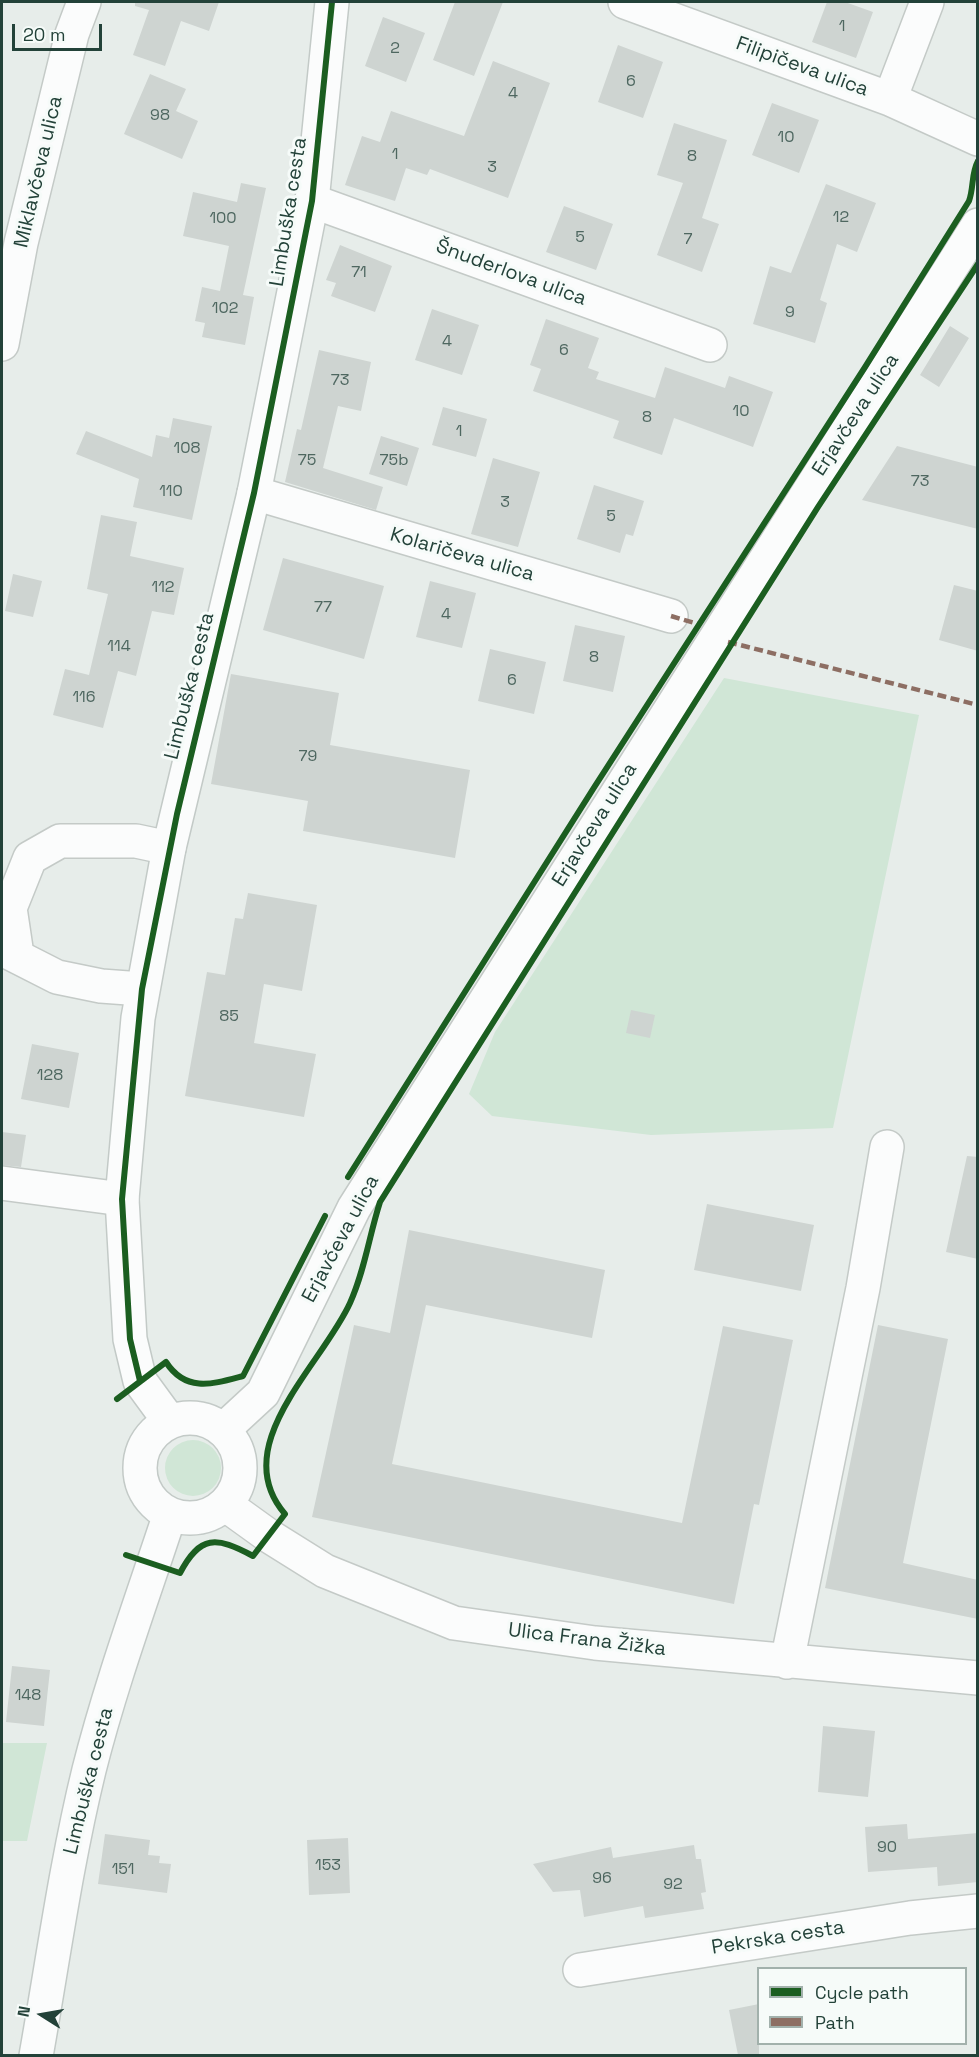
<!DOCTYPE html>
<html>
<head>
<meta charset="utf-8">
<style>
  body { margin:0 }
  #map { position:relative; width:979px; height:2057px; overflow:hidden; background:#e7edea; font-family:"Space Grotesk",sans-serif }
  canvas { display:block }
  .frame { position:absolute; inset:0; border:3px solid #234239; pointer-events:none }
  .legend { position:absolute; left:757px; top:1967px; width:210px; height:78px; box-sizing:border-box; background:#f6fbf9; border:2px solid #a2b1ac; margin:0; padding:8px 10px; list-style:none; font-size:18px; color:#234239 }
  .legend li { display:flex; align-items:center; gap:12px; height:30px }
  .legend b { width:30px; border:2px solid #a2b1ac }
  .north { position:absolute; left:12px; top:1985px; width:60px; height:60px; -webkit-text-stroke:4px #f6fbf9; paint-order:stroke; rotate:281deg; font-size:16px; font-weight:700; line-height:24px; text-align:center; color:#234239 }
  .north::after { content:''; display:block; margin:auto; width:21px; height:27px; background:#234239; clip-path:polygon(50% 0,100% 100%,50% 72%,0 100%) }
  .scale { position:absolute; left:12px; top:24px; width:90px; height:27px; box-sizing:border-box; border:3px solid #234239; border-top:0; padding-left:8px; font-size:18px; line-height:21px; white-space:nowrap; color:#234239; -webkit-text-stroke:4px #f6fbf9; paint-order:stroke }
</style>
</head>
<body>
<div id="map">
<canvas width="979" height="2057"></canvas>
<div class="frame"></div>
<ul class="legend">
<li><b style="height:8px;background:#1b5e20"></b>Cycle path</li>
<li><b style="height:8px;background:#8d6e63"></b>Path</li>
</ul>
<div class="north">N</div>
<div class="scale">20 m</div>
</div>
<script>
const c = document.querySelector('canvas').getContext('2d');
c.lineJoin = 'round';
function fillPath(path, color) { c.fillStyle = color; c.fill(path, 'evenodd'); }
function trace(path, color, width, dash) { c.strokeStyle = color; c.lineWidth = width; c.lineCap = dash ? 'butt' : 'round'; c.setLineDash(dash || []); c.stroke(path); }
function label(font, color, halo, rows, align = 'center') {
  c.font = font + ' "Space Grotesk",sans-serif'; c.lineWidth = 6; c.setLineDash([]); c.textBaseline = 'middle'; c.strokeStyle = halo; c.fillStyle = color; for (const [text, x, y, turn = 0] of rows) {
    c.save(); c.translate(x, y); c.rotate((+turn || 0) * Math.PI / 180); c.textAlign = isNaN(turn) ? turn : align; if (halo) c.strokeText(text, 0, 0); c.fillText(text, 0, 0); c.restore();
  }
}
const green = new Path2D(`
  M724 678 919 715 833 1128 651 1135 492 1116 469 1094 495 1032Z
  M165 1468a28 28 0 1 1 56 0a28 28 0 1 1-56 0Z
  M2 1743H47L27 1841H2Z`);
const building = new Path2D(`
  M135 2H219L209 31 181 21 165 66 133 55 149 10 135 6Z
  M455 2H503L474 76 433 60Z
  M827 2H845L873 12 856 58 812 42Z
  M383 17 425 33 406 82 365 66Z
  M618 45 663 62 643 118 598 102Z
  M493 61 550 83 508 198 430 169 427 175 406 168 395 201 345 185 362 136 380 142 391 111 464 136Z
  M150 74 186 89 176 111 198 121 182 159 124 134Z
  M772 103 819 120 799 173 752 155Z
  M674 123 727 140 702 218 719 224 702 272 657 255 683 183 657 175Z
  M241 183 266 188 243 295 254 297 245 345 202 337 205 323 195 321 202 287 220 291 229 246 183 236 193 192 237 202Z
  M826 184 876 203 857 252 837 244 820 300 827 303 815 343 753 324 770 266 791 273Z
  M564 206 613 224 596 270 546 252Z
  M340 245 392 266 375 312 331 296 336 283 326 280Z
  M432 309 479 325 462 375 415 360Z
  M546 319 599 338 588 368 599 372 596 379 655 398 665 367 725 388 729 376 773 392 753 447 674 418 662 455 613 438 619 421 533 391 541 369 530 365Z
  M950 326 969 338 939 387 920 375Z
  M319 350 371 362 361 411 338 406 323 468 383 487 376 510 285 482 297 429 301 430Z
  M443 407 487 419 476 457 432 445Z
  M173 418 212 426 192 520 133 507 139 479 76 454 86 431 152 457 156 435 169 438Z
  M381 436 419 448 407 486 369 474Z
  M897 446 978 467V529L862 500Z
  M493 458 540 472 518 547 471 534Z
  M594 485 644 501 633 536 626 534 620 553 577 539Z
  M101 515 137 522 130 556 184 568 174 615 152 611 136 676 118 671 103 728 53 715 65 669 89 675 108 594 87 589Z
  M283 558 384 586 364 659 263 630Z
  M13 574 42 581 33 617 5 611Z
  M430 581 476 593 462 648 416 637Z
  M954 585 978 591V651L939 640Z
  M575 625 625 636 613 692 563 681Z
  M490 649 546 662 534 714 478 701Z
  M231 674 339 693 330 745 470 770 455 858 303 831 308 801 211 784Z
  M248 893 317 905 302 991 264 984 254 1043 316 1054 304 1117 185 1096 207 972 225 975 235 918 243 919Z
  M631 1010 655 1015 650 1038 626 1033Z
  M32 1044 79 1053 69 1108 21 1099Z
  M2 1132 26 1135 21 1167 2 1165Z
  M967 1156 978 1157V1259L946 1252Z
  M707 1204 814 1225 801 1291 694 1270Z
  M409 1230 605 1270 592 1338 426 1305 392 1464 682 1523 723 1326 793 1340 759 1505 754 1504 734 1604 312 1517 354 1325 390 1333Z
  M878 1325 948 1339 903 1563 978 1580V1619L825 1588Z
  M12 1666 50 1670 44 1726 6 1722Z
  M823 1726 875 1731 868 1797 818 1792Z
  M907 1824 908 1839 978 1833V1882L938 1886 937 1867 868 1872 865 1827Z
  M105 1834 150 1840 148 1855 160 1856 159 1863 171 1864 167 1893 98 1884Z
  M348 1838 350 1893 309 1895 307 1840Z
  M694 1845 696 1859H701L706 1892 701 1893 704 1909 645 1918 643 1906 584 1917 580 1890 553 1892 533 1864 611 1847 613 1858Z
  M759 2004V2055H738L729 2010Z`);
const minor = new Path2D(`
  M625 2 890 99 978 139
  M890 99 927 2
  M312 201 710 345
  M2 344 21 243 72 34 84 2
  M254 493 671 616
  M2 949 57 977 101 986 142 989
  M17 955 10 908 30 858 60 841H136L169 848
  M2 1183 122 1199
  M226 1505 269 1536 325 1571 454 1623 595 1643 978 1678
  M787 1662 863 1288 887 1147
  M580 1970 910 1918 978 1911`);
const tertiary = new Path2D(`
  M223 1430 263 1393 354 1208 978 225`);
const secondary = new Path2D(`
  M140 1468a50 50 0 1 1 100 0a50 50 0 1 1-100 0Z
  M170 1422 140 1381 130 1339 122 1199 138 1018 169 848 254 493 312 201 332 2
  M36 2056C53 1960 66 1864 89 1770 111 1683 142 1599 170 1514`);
const quiet = new Path2D(`
  M671 616 701 625
  M728 642 978 705`);
const cycleway = new Path2D(`
  M348 1177 595 786 865 367 969 201C974 187 971 174 978 161
  M140 1381 130 1339 122 1199 142 989 177 814 254 493 312 201 332 2
  M117 1399 166 1362C186 1393 213 1384 243 1376L325 1216
  M126 1555 180 1573C200 1535 216 1536 253 1556L285 1514C226 1446 322 1365 350 1303 365 1270 369 1236 380 1202L818 507 978 264`);
const numberNames = [
  ["1",842,27],
  ["2",395,49],
  ["6",631,82],
  ["4",513,94],
  ["98",160,116],
  ["10",786,138],
  ["1",395,155],
  ["8",692,157],
  ["3",492,168],
  ["12",841,218],
  ["100",223,219],
  ["5",580,238],
  ["7",688,240],
  ["71",359,273],
  ["102",225,309],
  ["9",790,313],
  ["4",447,342],
  ["6",564,351],
  ["73",340,381],
  ["10",741,412],
  ["8",647,418],
  ["1",459,432],
  ["108",187,449],
  ["75",307,461],
  ["75b",394,461],
  ["73",920,482],
  ["110",171,492],
  ["3",505,503],
  ["5",611,517],
  ["112",163,588],
  ["77",323,608],
  ["4",446,615],
  ["114",119,647],
  ["8",594,658],
  ["6",512,681],
  ["116",84,698],
  ["79",308,757],
  ["85",229,1017],
  ["128",50,1076],
  ["148",28,1696],
  ["90",887,1848],
  ["153",328,1866],
  ["151",123,1870],
  ["96",602,1879],
  ["92",673,1885]
];
const streetNames = [
  ["Filipičeva ulica",802,67,20],
  ["Miklavčeva ulica",39,172,-77],
  ["Limbuška cesta",289,212,-81],
  ["Šnuderlova ulica",511,273,20],
  ["Erjavčeva ulica",856,415,-57],
  ["Kolaričeva ulica",462,555,16],
  ["Limbuška cesta",190,686,-76],
  ["Erjavčeva ulica",595,825,-58],
  ["Erjavčeva ulica",341,1239,-62],
  ["Ulica Frana Žižka",587,1640,7],
  ["Limbuška cesta",89,1781,-76],
  ["Pekrska cesta",778,1938,-9]
];
fillPath(green, '#d0e6d6');
fillPath(building, '#ced4d1');
trace(minor, '#c4cac7', 36);
trace(tertiary, '#c4cac7', 36);
trace(secondary, '#c3cac7', 36);
trace(minor, '#fbfcfc', 33);
trace(tertiary, '#fbfcfc', 33);
trace(secondary, '#fbfcfc', 33);
trace(quiet, '#8d6e63', 4.5, [9, 4.5]);
trace(cycleway, '#1b5e20', 6);
label('16px', '#4e6760', null, numberNames);
label('20px', '#234239', '#f6fbf9', streetNames);
</script>
</body>
</html>
